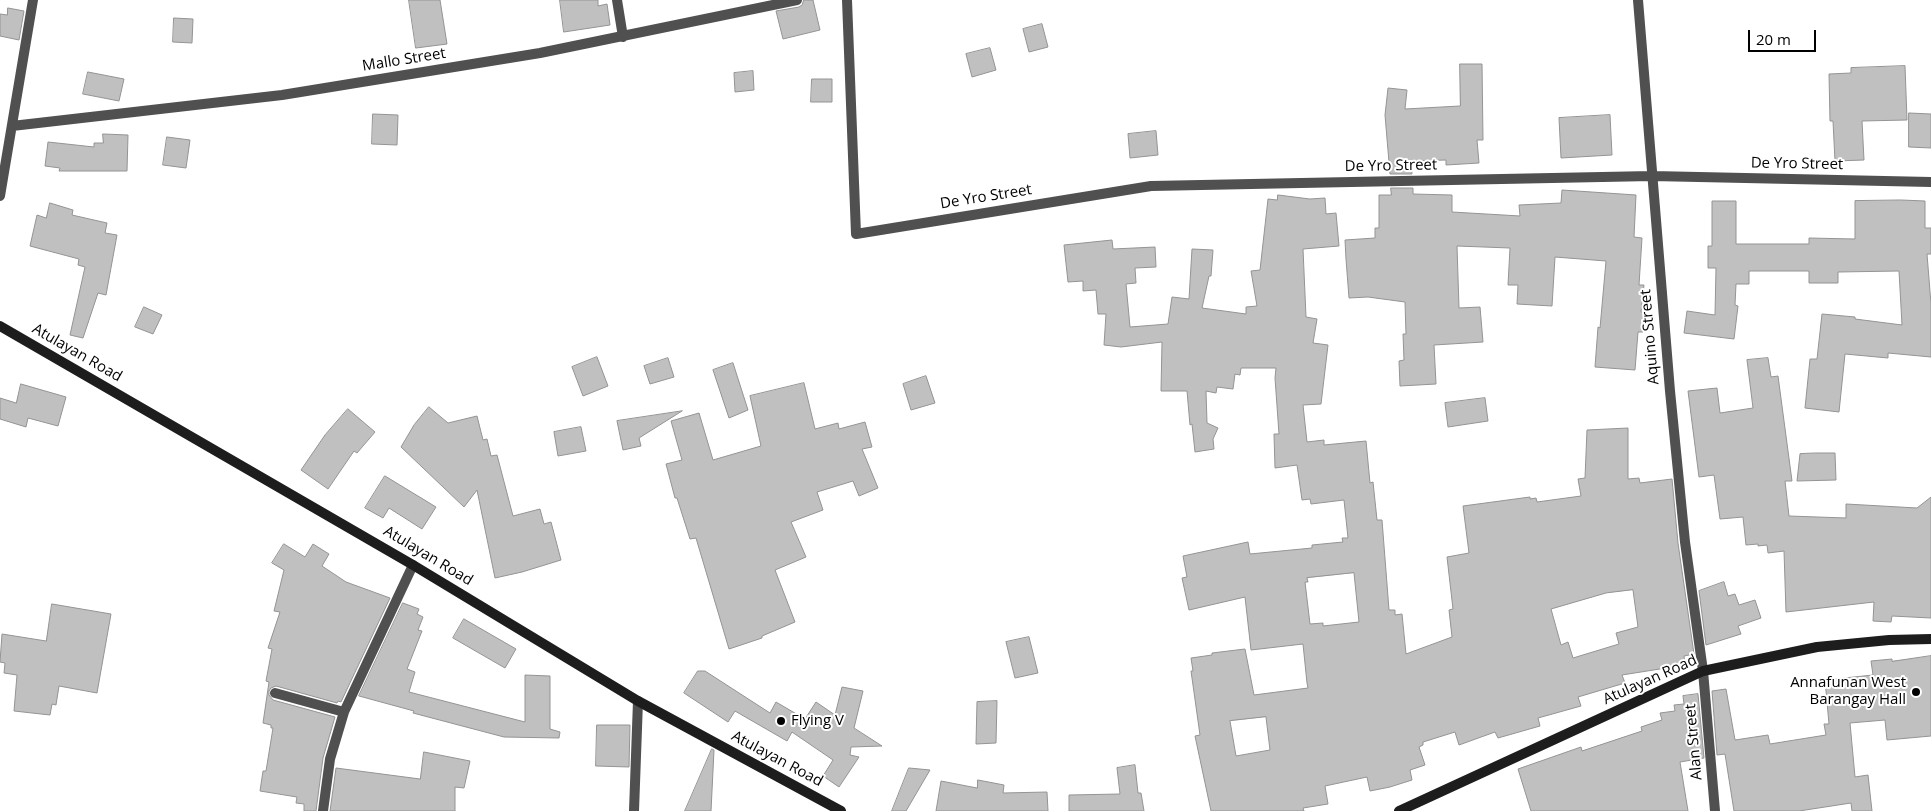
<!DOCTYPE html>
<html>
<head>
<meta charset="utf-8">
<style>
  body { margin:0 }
  #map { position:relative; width:1931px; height:811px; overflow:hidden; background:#fff; font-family:"Open Sans",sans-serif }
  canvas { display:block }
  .scale { position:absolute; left:1748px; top:30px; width:68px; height:22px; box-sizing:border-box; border:2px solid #000; border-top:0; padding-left:6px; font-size:15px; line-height:18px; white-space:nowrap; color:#000; -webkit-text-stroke:4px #fff; paint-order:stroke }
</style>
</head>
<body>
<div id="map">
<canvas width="1931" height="811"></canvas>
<div class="scale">20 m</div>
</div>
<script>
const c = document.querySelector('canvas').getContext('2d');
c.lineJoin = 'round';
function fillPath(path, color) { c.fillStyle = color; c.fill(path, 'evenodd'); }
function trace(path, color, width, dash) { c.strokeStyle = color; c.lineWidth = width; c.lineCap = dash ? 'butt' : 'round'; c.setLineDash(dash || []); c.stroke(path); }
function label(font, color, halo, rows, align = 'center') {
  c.font = font + ' "Open Sans",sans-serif'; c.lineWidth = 4; c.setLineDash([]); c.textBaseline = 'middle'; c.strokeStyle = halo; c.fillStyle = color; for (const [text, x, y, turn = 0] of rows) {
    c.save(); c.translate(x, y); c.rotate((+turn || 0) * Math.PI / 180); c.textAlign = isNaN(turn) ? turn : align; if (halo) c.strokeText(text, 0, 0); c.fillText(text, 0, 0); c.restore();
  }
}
const building = new Path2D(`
  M409 0H440L447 44 416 48Z
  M560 0H598V6L607 4 610 25 564 32Z
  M804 0H813L820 30 783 39 776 11 799 7 802 5Z
  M8 8 24 11 19 40 0 36V14L7 15Z
  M174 18 193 19 192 43 173 42Z
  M1042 24 1048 47 1029 52 1023 29Z
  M990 48 996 70 972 77 966 54Z
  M1460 64H1482L1483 140H1477L1479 163 1446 165V160L1411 161 1412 174H1390L1385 115 1388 88 1407 90 1405 109 1460 106Z
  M1905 66 1907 120 1862 121 1864 160 1835 161 1833 121H1830L1829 74 1851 73V68Z
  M753 71 754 90 735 92 734 73Z
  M88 72 124 79 119 101 83 94Z
  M812 79H832V102H811Z
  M1909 113 1931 114V148L1909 147Z
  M373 114 398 115 397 145 372 144Z
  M1610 115 1612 155 1561 158 1559 118Z
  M1156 131 1158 155 1130 158 1128 134Z
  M103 134 128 135 127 171H59L60 168 45 166 48 142 94 147V143H103Z
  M167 137 190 140 186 168 163 165Z
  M1391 188H1413V194L1452 195V212L1520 216 1519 205 1561 203 1562 190 1636 195 1634 237 1642 238 1639 285H1644L1641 312 1644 313 1643 332H1638L1635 370 1595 367 1598 327 1600 328 1606 261 1555 257 1552 306 1517 304 1518 285H1508L1510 248 1457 246 1459 308 1480 307 1483 342 1434 345 1436 384 1400 386 1399 361 1404 360 1403 334H1406L1405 302 1368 297 1349 298 1346 259 1345 240 1375 238V228H1379V195H1391Z
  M1278 195 1310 199 1325 198 1326 214 1336 213 1339 246 1303 249 1306 317 1317 319 1313 343 1328 345 1321 404 1303 405 1307 442 1324 440V445L1366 441 1370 483 1373 482 1377 520H1382L1389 610H1395V615L1402 614 1406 654 1452 637 1449 610 1453 609 1447 557 1469 553 1463 506 1530 497V499L1536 498 1537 502 1581 496 1578 479 1585 478 1587 430 1628 428V479L1639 478 1640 483 1672 479 1678 543 1694 654 1684 656 1685 665 1622 675 1625 683 1578 697 1581 706 1538 718 1540 726 1498 738 1495 732 1459 745 1455 732 1423 742V745L1419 747 1425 765 1410 770 1412 780 1390 787 1370 791 1367 777 1325 786 1328 804 1303 808 1304 811H1211L1195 736 1200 735 1191 671H1193L1191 658 1212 655V653L1245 649 1254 695 1308 688 1307 683 1303 644 1251 650 1245 597 1189 610 1182 578 1187 577 1183 556 1248 542 1250 554 1312 548V545L1343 542 1342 538H1348L1344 500 1311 504 1310 499 1302 500 1297 465 1275 468 1274 434H1279L1275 378 1276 368H1241L1240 375 1235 374 1233 389 1217 387 1216 393 1206 391 1207 423 1218 428 1213 439 1214 449 1195 452 1192 424 1190 425 1187 391H1161L1162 342 1121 347 1104 345 1106 314H1098L1096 290 1083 291V281L1068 282 1064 245 1112 240 1113 249 1155 247 1156 267 1135 268 1136 283 1126 284 1130 327 1168 324 1172 297 1189 299 1192 249 1213 250 1211 276H1209L1202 308 1246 314V307L1257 306 1251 271 1260 270 1268 199 1277 200ZM1354 573 1359 622 1323 626V623L1310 624 1305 582H1308L1307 578ZM1633 590 1638 627 1616 633 1619 644 1573 658 1568 642 1561 645 1551 609 1606 593ZM1266 717 1270 750 1236 756 1230 721Z
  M1901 200 1925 201V228H1931V254H1927L1931 304V357L1888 353V358L1845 354 1839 412 1805 408 1810 359H1817L1822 314 1855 317V319L1902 325 1899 271 1838 272V283H1809V271H1749V284H1736L1735 305 1738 306 1734 339 1684 333 1687 311 1715 315 1716 268H1708V246H1712V201H1736V244H1809V238L1855 239V201Z
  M50 203 73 210 72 215 107 223 105 233 117 235 106 295 98 293 83 338 70 335 85 267 78 265 79 259 30 246 37 215 46 218Z
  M144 307 162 315 153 334 135 327Z
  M597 357 608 386 583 396 572 367Z
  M668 358 674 377 650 384 644 366Z
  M1768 358 1771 377 1778 376 1792 481H1785L1789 516 1846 518V504L1917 508 1931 497V618L1892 616 1891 622 1873 621 1874 602 1786 612 1784 551 1768 553 1767 545 1758 546V544L1746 545 1743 517 1720 519 1714 475 1699 477 1688 391 1717 388 1720 413 1753 408 1747 360Z
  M733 363 748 410 729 418 713 370Z
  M926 376 935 403 911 410 903 384Z
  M804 383 815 429 838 423 839 429 865 422 872 447 862 449 878 488 859 496 853 481 817 492 823 510 791 522 806 557 775 570 795 622 762 636V638L729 649 696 538 690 539 677 498H675L666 464 682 460 671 421 699 413 713 460 761 446 750 396Z
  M21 384 66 397 58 426 28 418 26 427 0 419V398L16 403Z
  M1485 398 1488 421 1448 427 1445 403Z
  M429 407 448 423 477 416 483 440 487 439 491 456 497 455 513 516 540 509 544 524 551 522 561 560 522 572 495 578 477 490 464 507 401 447 414 425Z
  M348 409 375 432 357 453 354 451 328 489 301 470 325 435Z
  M682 411 639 438 641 446 623 450 617 421Z
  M581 427 586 451 558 456 554 432Z
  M1815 453H1835L1836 480 1797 481 1800 454Z
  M385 476 436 507 422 529 389 508 383 518 365 508Z
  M284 544 305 557 313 544 329 554 322 566 346 582 390 598 341 702 338 701 337 703 276 686 271 688 269 691V695L273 700 335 717 323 758 316 811H304V804L296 803 297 797 260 791 263 771H266L273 728H271V725L263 723 269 682 266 681 272 649 268 648 280 612 274 611 284 570 272 563Z
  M1724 582 1728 596 1735 594 1739 605 1755 600 1761 618 1738 626 1741 634 1706 645 1699 591Z
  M403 603 419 609 417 614 423 617 418 630 422 631 407 669 415 672 409 692 525 722V675L550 676V729L560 732 559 738 504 737 413 713 414 711 359 696Z
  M52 604 111 614 97 693 59 686 56 705 52 704 50 715 14 711 17 675 4 673 5 663 0 662 2 634 46 641Z
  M464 619 516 649 505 668 453 638Z
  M1029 637 1038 673 1015 678 1006 642Z
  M1931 656V736L1887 740 1885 720 1850 723 1855 777 1868 775 1872 811H1852L1851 803 1799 811H1734L1725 754 1717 755 1712 691 1726 689 1735 740 1768 735 1770 744 1826 735 1824 724H1829L1825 680 1873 675 1871 661 1892 659V661Z
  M698 671H705L770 713 776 702 805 719 816 702 835 715 842 687 863 691 854 728 882 746 851 747 850 755 859 757 839 787 823 776 833 760 792 732 787 741 735 711 728 722 684 693Z
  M1698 694 1704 758 1680 762 1688 811H1531L1518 769 1581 747 1582 751 1642 731 1641 727 1662 720 1660 713 1675 711 1674 705 1684 704 1683 696Z
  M997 701 996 743 976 744 977 702Z
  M597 725H630L629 767 596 766Z
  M712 749 714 750 711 811H685Z
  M424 752 470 761 464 788 455 787V811H330L336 768 420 779Z
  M1135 765 1138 793H1141L1144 811H1069V795L1120 794 1117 768Z
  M909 768 930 770 906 811H892Z
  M978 780 1004 785 1003 793 1047 792 1048 811H936L941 781 977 788Z`);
const street = new Path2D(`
  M617 0 623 37
  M847 0 856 234 1151 186 1652 176 1931 182
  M1638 0 1670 391 1685 542 1703 671 1715 811
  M12 126 282 95 540 53 797 0
  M0 196 33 0
  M275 693 344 712
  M323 811 330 759 344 712 413 565
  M634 811 638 701`);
const secondary = new Path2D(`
  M0 326 413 565 638 701 841 811
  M1399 811 1703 671 1817 647 1889 640 1931 639`);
const markers = [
  [1916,692,5,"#000"],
  [781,721,5,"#000"]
];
const streetNames = [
  ["Mallo Street",404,60,-9],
  ["De Yro Street",1797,164,1],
  ["De Yro Street",1391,166,-1],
  ["De Yro Street",986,197,-9],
  ["Aquino Street",1650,337,-95],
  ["Atulayan Road",77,353,30],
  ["Atulayan Road",428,556,31],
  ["Atulayan Road",1650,680,-24],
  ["Alan Street",1694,742,-95],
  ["Atulayan Road",777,759,28]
];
const poiNames = [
  ["Annafunan West",1906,683],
  ["Barangay Hall",1906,700],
  ["Flying V",791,721,"left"]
];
fillPath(building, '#c0c0c0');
trace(building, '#949494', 1);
trace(street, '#505050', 10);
trace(secondary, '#1d1d1d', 10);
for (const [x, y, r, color] of markers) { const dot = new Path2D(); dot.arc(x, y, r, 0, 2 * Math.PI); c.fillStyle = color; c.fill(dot); trace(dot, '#fff', 2); }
label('15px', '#000', '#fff', streetNames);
label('15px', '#000', '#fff', poiNames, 'right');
</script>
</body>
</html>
